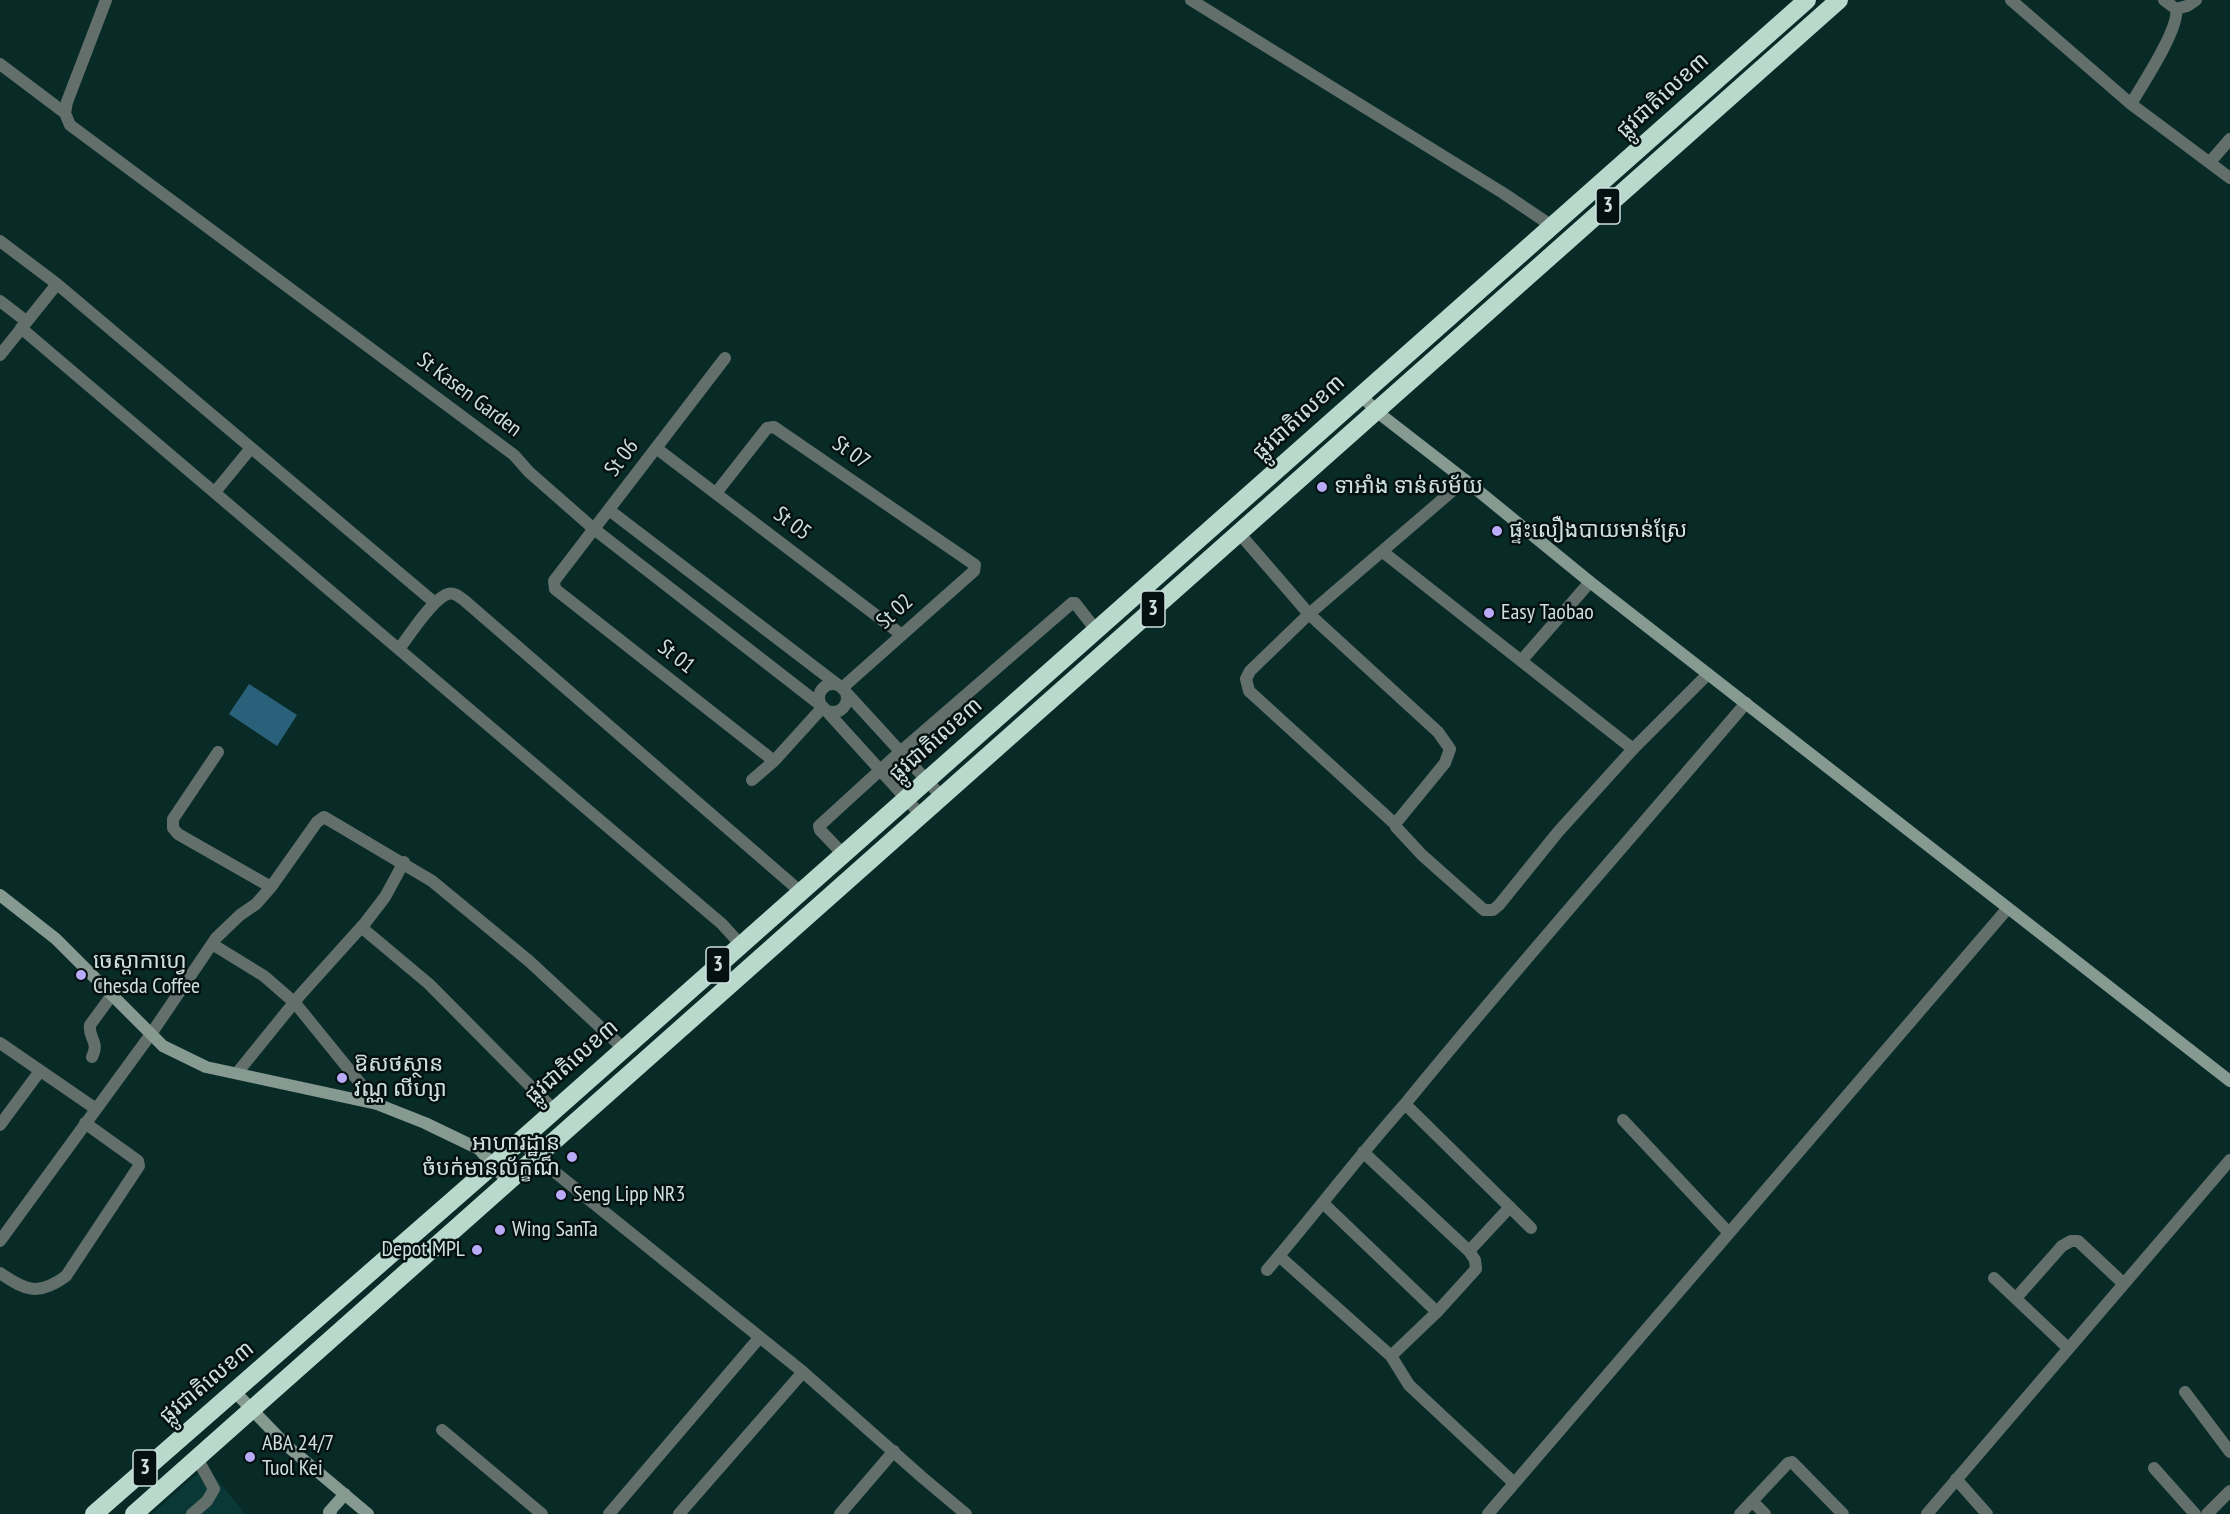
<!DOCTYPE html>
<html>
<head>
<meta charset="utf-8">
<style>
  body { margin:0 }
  canvas { display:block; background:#092b28 }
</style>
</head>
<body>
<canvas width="2230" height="1514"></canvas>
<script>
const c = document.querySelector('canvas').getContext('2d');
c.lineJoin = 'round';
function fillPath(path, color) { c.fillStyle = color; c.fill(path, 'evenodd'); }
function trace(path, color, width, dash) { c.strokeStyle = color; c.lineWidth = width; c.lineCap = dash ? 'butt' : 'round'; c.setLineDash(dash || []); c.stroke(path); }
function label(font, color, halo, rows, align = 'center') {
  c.font = font + ' "PT Sans Narrow","Noto Sans Khmer",sans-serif'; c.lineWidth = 5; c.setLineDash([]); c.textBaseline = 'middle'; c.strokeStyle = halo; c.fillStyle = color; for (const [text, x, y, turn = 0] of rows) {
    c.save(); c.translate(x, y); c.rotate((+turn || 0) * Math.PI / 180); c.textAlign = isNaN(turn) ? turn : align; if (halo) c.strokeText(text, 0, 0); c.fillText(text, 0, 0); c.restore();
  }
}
const built = new Path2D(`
  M206 1466 245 1514H152Z`);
const water = new Path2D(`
  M249 684 297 715 277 746 229 714Z`);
const street = new Path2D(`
  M106 0 67 102 65 113 70 125 514 455 529 472 594 529 823 707 920 814
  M1191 0 1503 193 1552 226
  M2011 0 2131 104 2230 178
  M2176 9 2187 6 2196 0
  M0 64 65 113
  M2131 104C2142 85 2180 28 2176 9L2164 0
  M2210 162 2230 139
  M0 241 57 284 435 603
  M0 301 26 321
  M21 328 722 924 741 945
  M0 355 57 284
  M725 358 554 581 555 589 774 761
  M656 448 902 635
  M1465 480 1309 614 1250 671 1246 679 1249 691 1395 824 1396 827 1422 855 1484 910H1493L1499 905 1558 832 1633 749 1708 674
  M215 492 251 448
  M716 493 767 428 774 427 975 565 974 571 842 688
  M609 510 842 688 941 796
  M1239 533 1309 614 1438 732 1450 749 1445 763 1395 824
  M1383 552 1633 749
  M399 649C409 636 433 598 448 594 454 592 460 597 465 601L801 892
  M1521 661 1590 582
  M819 698a14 14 0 1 1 28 0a14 14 0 1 1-28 0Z
  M218 752 173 819V828L178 834 271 887
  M752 780 774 761 823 707
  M843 854 820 830 819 826 900 752 1072 603H1075L1096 630
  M361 927 429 984 554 1110
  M212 944 264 976 295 1003 377 1104
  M0 1043 96 1109
  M92 1057C100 1041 88 1039 90 1025L112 995
  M237 1073 301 994 365 923 385 897 404 862
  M1405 1104C1516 968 1632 837 1746 703
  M1623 1120 1729 1233
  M0 1125 40 1071
  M520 1140 535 1156 803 1372 923 1478 966 1514
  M1363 1152 1469 1251 1475 1260 1476 1269 1437 1312 1391 1356
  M1324 1204 1437 1312
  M0 1241 151 1034 216 938 240 915 256 904 271 887 317 822 324 817 432 881 529 961 624 1049
  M1469 1251 1510 1207
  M1279 1256 1391 1356 1409 1385 1514 1483
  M1267 1270C1314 1215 1357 1158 1405 1104L1531 1228
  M0 1273C26 1291 39 1296 66 1276L139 1166 138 1161 85 1123
  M1994 1278 2068 1348
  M2016 1298 2062 1246 2071 1241H2078L2124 1284
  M2185 1392 2230 1452
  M442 1430 542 1514
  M2154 1468 2195 1514
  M1956 1479 1987 1514
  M1752 1501 1765 1514
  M192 1514 207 1501 214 1489 197 1458
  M609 1514 760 1337
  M679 1514 803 1372
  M840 1514 894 1451
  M1488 1514 2008 908
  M1740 1514 1788 1463 1792 1462 1843 1514
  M1927 1514 2230 1160
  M2207 1514 2230 1491`);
const secondary = new Path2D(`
  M1361 395 1376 411 1465 480 1590 582 2230 1081
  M0 895 56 939 163 1046 206 1067 377 1104 425 1123 479 1149 507 1181
  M235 1392 286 1445 368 1514
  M331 1514 329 1512 345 1494`);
const highway = new Path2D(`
  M94 1514 493 1165 1807 0
  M134 1514 1839 0`);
const markers = [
  [1322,487,6,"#b9abf7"],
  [1497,531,6,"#b9abf7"],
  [1489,613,6,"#b9abf7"],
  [81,975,6,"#b9abf7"],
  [342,1078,6,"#b9abf7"],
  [572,1157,6,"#b9abf7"],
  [561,1195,6,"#b9abf7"],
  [500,1230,6,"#b9abf7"],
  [477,1250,6,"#b9abf7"],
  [250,1457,6,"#b9abf7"]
];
const shields = [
  [1608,206,24],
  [1153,609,24],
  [718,965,24],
  [145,1468,24]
];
const shieldNames = [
  ["3",1608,206],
  ["3",1153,609],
  ["3",718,965],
  ["3",145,1468]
];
const streetNames = [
  ["ផ្លូវជាតិលេខ៣",1663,96,-42],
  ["St Kasen Garden",469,395,37],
  ["ផ្លូវជាតិលេខ៣",1299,418,-42],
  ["St 07",851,453,35],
  ["St 06",622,458,-53],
  ["St 05",792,524,37],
  ["St 02",895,612,-42],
  ["St 01",676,657,38],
  ["ផ្លូវជាតិលេខ៣",936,740,-41],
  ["ផ្លូវជាតិលេខ៣",572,1062,-41],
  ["ផ្លូវជាតិលេខ៣",207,1383,-40]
];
const poiNames = [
  ["ទាអាំង ទាន់សម័យ",1334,487],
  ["ផ្ទះលឿងបាយមាន់ស្រែ",1509,531],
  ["Easy Taobao",1501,613],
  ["ចេស្ដាកាហ្វេ",93,962],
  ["Chesda Coffee",93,987],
  ["ឱសថស្ថាន",354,1065],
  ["វណ្ណ លីហ្សា",354,1090],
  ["អាហារដ្ឋាន",560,1144,"right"],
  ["ចំបក់មានល័ក្ខណ៏",560,1169,"right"],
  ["Seng Lipp NR3",573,1195],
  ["Wing SanTa",512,1230],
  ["Depot MPL",465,1250,"right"],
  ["ABA 24/7",262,1444],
  ["Tuol Kei",262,1469]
];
fillPath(built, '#093836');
fillPath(water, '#29617b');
trace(street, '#636f6a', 12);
trace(secondary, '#869a91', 12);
trace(highway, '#b9d9cc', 18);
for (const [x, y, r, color] of markers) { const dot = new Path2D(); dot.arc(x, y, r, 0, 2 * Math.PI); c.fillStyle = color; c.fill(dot); trace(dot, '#041110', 2); }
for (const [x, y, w] of shields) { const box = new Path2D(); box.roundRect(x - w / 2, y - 18, w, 36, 4.5); c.fillStyle = '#041110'; c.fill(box); trace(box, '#cee0de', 1.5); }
label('bold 21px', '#cee0de', null, shieldNames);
label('22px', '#cee0de', '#041110', streetNames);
label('22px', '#cee0de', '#041110', poiNames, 'left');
</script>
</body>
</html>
